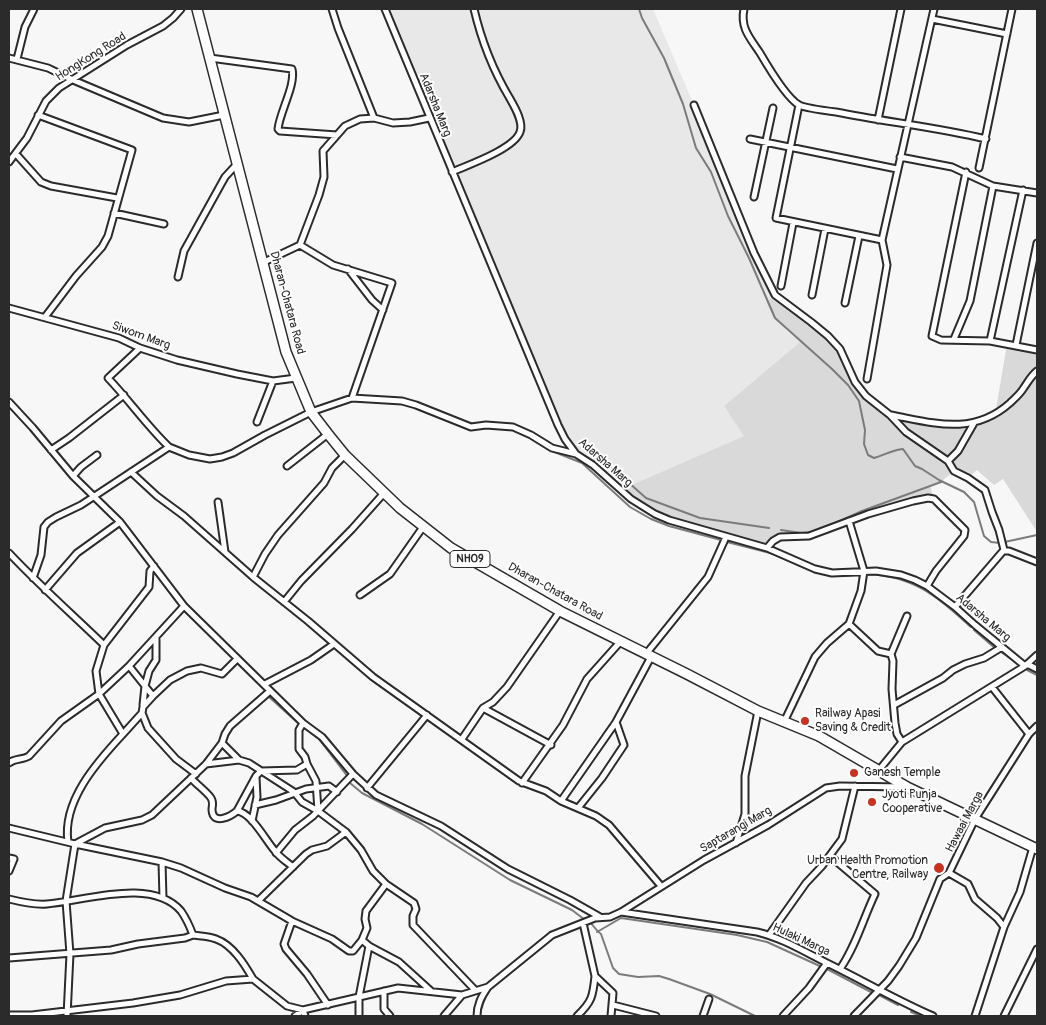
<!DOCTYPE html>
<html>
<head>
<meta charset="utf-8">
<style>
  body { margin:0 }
  #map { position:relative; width:1046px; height:1025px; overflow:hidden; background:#f7f7f7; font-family:Pangolin,sans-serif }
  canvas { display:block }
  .frame { position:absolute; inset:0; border:10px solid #2b2b2b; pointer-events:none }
</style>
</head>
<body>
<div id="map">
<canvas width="1046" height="1025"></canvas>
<div class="frame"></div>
</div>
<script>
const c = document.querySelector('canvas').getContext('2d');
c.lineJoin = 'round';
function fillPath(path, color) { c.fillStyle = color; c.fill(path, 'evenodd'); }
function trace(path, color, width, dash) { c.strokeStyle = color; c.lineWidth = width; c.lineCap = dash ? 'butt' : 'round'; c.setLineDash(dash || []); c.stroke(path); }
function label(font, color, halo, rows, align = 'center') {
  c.font = font + ' Pangolin,sans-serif'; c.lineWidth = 4; c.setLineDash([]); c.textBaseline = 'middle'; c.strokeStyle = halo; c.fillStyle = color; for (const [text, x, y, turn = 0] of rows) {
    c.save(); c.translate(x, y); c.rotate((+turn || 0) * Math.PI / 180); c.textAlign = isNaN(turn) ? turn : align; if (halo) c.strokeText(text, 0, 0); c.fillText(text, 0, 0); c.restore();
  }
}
const built = new Path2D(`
  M385 9H653L775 295 766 302 786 330 800 342 724 406 745 436 620 490 576 454 565 439Z`);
const green = new Path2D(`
  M775 295 840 349 855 382 866 396 890 415 957 426 995 415 1007 344 1037 350V532L1003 479 994 485 977 470 968 478 954 471 942 481 930 485 934 499H921L809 536 780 537 767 548 655 514 620 490 744 436 724 406 800 342 775 318 766 302Z`);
const stream = new Path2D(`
  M639 9 642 18 664 58 683 104 696 148 711 172 728 216 749 258 775 318 832 369 848 385 859 401 865 430 864 444 868 455 874 458C885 455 892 450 903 449L915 466 922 469 939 480 964 492 974 502 984 536 991 542 1000 543 1037 535
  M552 451 582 463 630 507 651 519 669 526 721 540
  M611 467 646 498 700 518 769 528
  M824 528 862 511 941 482
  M781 530 801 533 813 532
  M727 542 778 555
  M787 559C815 573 826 578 858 575
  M867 574C915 576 937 597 971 627
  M974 630 996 649
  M1001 652 1019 664
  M1027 670 1037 675
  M268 696 298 723 319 739 348 777
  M350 783 362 793 422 824 510 880 572 910 585 920
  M589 922C594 925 596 931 601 934L613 968 619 974 638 977 659 976 669 979 710 994 755 1016
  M597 932 621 918 737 935 767 942 822 967
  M827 969 871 992
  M877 994 898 1005
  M911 1012 921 1016`);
const street = new Path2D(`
  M332 9 338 28 374 118
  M385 9 558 425 565 439 576 454 593 465 631 499 655 514 669 520 767 548 815 569 832 573 876 571 901 575 915 580 927 586 955 607 975 625 1025 666
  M744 9C740 28 750 38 760 53 767 65 787 98 799 105 805 108 828 111 836 112 886 122 936 127 986 139
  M932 19 1007 34
  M9 58 48 68 73 80 163 118 189 122 224 115
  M210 58 292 69C296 85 280 111 278 129L280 131 337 135
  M17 59 25 27 34 9
  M694 105 754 253 775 295 811 322 828 336 840 349 855 382 866 396 890 415 906 432 948 461 954 471 968 478 985 490 992 512 999 530 1004 550 955 607
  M799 105 776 218 882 240
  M38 115 132 150 108 236 102 247 76 276 45 317
  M878 120 901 9
  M750 139 897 169
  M16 154 41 182 51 186 117 198
  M900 157 952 167 993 186 1037 193
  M9 162 27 138 46 101 59 88 127 45 163 26 173 18 181 9
  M979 168 1012 9
  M452 172C468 165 514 149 520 132 524 122 514 106 509 97 493 70 481 39 474 9
  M966 172 932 336 941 340 990 341 1037 350
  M754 197 773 108
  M114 213 164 224
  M262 263 300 245
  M348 269 372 300 383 310
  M178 277 184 251 225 177 237 164
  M781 286 793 223
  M812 295 825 229
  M845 303 859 236
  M9 308 119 338 140 348 177 360 237 374 273 381 296 378
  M954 339 970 301 993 186
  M990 341 1023 190
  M1016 345 1037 243
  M140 348 108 378C129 400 147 426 169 447
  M867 379 887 265 882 240 934 9
  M352 398 392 283 333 265 300 245 319 195 324 177 323 151 345 126 360 119 374 118 393 123 410 122 429 118
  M9 402 33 428 73 476 120 522 184 606 303 723 322 737 353 774 376 795 441 826 508 869 570 900 600 917
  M891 415C934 423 973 436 1010 403 1014 399 1020 394 1023 389 1028 382 1030 377 1037 371
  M257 422 273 381
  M51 450 69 438 124 395
  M948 461 958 451 974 423
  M287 466 328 434
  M131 472 157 496 184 516 253 577 308 621 373 677 519 781 546 791 561 801 596 816 609 825 661 886
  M73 476 81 467 97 455
  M218 502 225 552
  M767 548 773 541 780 537 809 536 868 514 913 501 928 498 934 499 965 530 964 536 936 571 927 586
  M1003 551H1009L1037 562
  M9 553C39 585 72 614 104 645
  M253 577 265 554 278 535 324 483 332 468 345 455
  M33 578 41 555 44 527 48 522 56 517 81 505 169 447 189 455 210 459 222 457 233 453 265 435 311 412 352 398 402 401 416 405 471 427 486 425 513 427 531 435 552 448 576 454
  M45 590 77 553 120 522
  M360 595 390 574 423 527
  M284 602 301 581 352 529 385 492
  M849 624 878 651 891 654
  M646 654 708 577 726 537
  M1027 664 1037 669
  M129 666 153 696
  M265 684 311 660 334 644
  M143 705 145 686 149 671 156 660V637
  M894 705 943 678 953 670 965 664 984 658 1002 647
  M483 708 551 745
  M142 713 148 728 176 759 196 774
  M784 722 815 657 827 643 849 624 861 591 864 571 849 521
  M123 734 142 713 143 707 153 696 170 680 187 671 201 668 222 674 237 659
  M1029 734 1037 726
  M462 739 483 708 493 702 507 687 560 611
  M902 742 897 734 895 723 892 689 893 661 891 654 907 616
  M222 743 239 760
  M9 763C15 758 23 760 29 756L61 721 99 694 129 666 184 606
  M206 764 239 760 249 763 294 792 302 802 318 811 346 832 361 850 373 871 386 884 414 903 416 909 413 916V925L475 990
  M307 764 316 781 318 811
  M879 770 902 742 1025 666 1037 655
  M191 778C197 785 206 791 211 798 214 803 212 805 212 810 213 826 231 816 237 811 251 812 266 841 275 851 279 857 287 862 293 867
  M522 783 563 725 587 679 621 641
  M367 788 427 715
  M561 801 616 722
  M255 805 276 800 306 789 329 786 337 792
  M578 808 602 778 624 745 616 722 651 657
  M237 811 256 776 261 771 297 770 307 764 305 757 299 749V730L303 723
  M252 821 257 797 256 777
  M9 828 75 844 66 901 70 954 67 1016
  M68 842C62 801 97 762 123 734L99 694 96 671 104 645 149 587 150 571 154 566
  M736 843 745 814V776L758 711
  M75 844 162 862 181 868 225 888 251 897 292 921 332 939 349 951H353L362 940 367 928 365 919 366 911 386 884
  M75 844 105 828 142 820 152 815 206 764 222 743 225 734 230 726 270 691
  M276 853 295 830 313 816 353 774
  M830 856 875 894C863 919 856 946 840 969
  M9 858 14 859 9 871
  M162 862 163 898
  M949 873 968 884 975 899 997 918 1004 927
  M9 899C21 902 34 905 47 904 85 901 152 877 181 911 186 918 190 927 193 935 200 936 209 936 216 939 233 945 245 965 253 979
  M258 901 306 854 312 850 327 846 346 832
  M621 912 757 932C782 938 803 951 827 963 862 980 896 1000 933 1016
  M292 921 284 944 286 949 307 974 328 1005
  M583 923 595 976 613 993 611 1016
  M769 935 806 883 822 866 842 839 855 786
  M362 940 369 946 399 962 431 991
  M9 958 111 950 138 944 185 938 193 935
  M384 991V1009L390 1016
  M613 1005 656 1016
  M9 1015H32L133 1003 180 995 226 981 253 979 287 1006 303 1010 305 1016
  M295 1016 303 1010 398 988 462 995
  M359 1016V997L369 946
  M444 1016 462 995 488 987 552 935 595 918 610 917 621 912 704 860 768 825 826 788 840 786 904 787
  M477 1016C477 1005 481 997 488 987
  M577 1016C592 1002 593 996 595 976
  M703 1016 709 999
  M783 1016 809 988 827 963
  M854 1016 888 981 899 966 916 938 940 879 949 873 975 819 1029 734 992 687
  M975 1016 1004 927 1020 892 1033 847
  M1004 1016 1037 949`);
const primary = new Path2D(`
  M197 9 286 352 311 412 328 434 345 455 400 508 451 548 560 611 687 674 758 711 819 736 907 787 1037 849`);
const markers = [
  [805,721,5,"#c8321e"],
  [854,773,5,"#c8321e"],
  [872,802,5,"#c8321e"],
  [939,868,6,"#c8321e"]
];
const shields = [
  [470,559,40]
];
const shieldNames = [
  ["NH09",470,559]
];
const streetNames = [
  ["HongKong Road",91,57,-32],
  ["Adarsha Marg",435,105,68],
  ["Dharan-Chatara Road",287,303,75],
  ["Siwom Marg",141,336,20],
  ["Adarsha Marg",605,463,41],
  ["Dharan-Chatara Road",555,592,29],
  ["Adarsha Marg",983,618,40],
  ["Hawaai Marga",965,822,-62],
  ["Saptarangi Marg",736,830,-30],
  ["Hulaki Marga",801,940,25]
];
const poiNames = [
  ["Railway Apasi",815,714],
  ["Saving & Credit",815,728],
  ["Ganesh Temple",864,773],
  ["Jyoti Punja",882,795],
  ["Cooperative",882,809],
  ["Urban Health Promotion",928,861,"right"],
  ["Centre, Railway",928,875,"right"]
];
fillPath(built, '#e8e8e8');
fillPath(green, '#d9d9d9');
trace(stream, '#7b7b7b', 2);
trace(street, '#2b2b2b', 9);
trace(primary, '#2b2b2b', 12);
trace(street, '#fff', 5);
trace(primary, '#fff', 9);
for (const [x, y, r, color] of markers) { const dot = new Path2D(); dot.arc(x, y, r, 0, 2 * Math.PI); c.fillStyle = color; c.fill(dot); trace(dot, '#fff', 2); }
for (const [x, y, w] of shields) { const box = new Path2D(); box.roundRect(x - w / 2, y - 8.5, w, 17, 4); c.fillStyle = '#fff'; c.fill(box); trace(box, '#2b2b2b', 1); }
label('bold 11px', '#2b2b2b', null, shieldNames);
label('12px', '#2b2b2b', '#fff', streetNames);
label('12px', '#2b2b2b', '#fff', poiNames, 'left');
</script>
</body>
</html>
